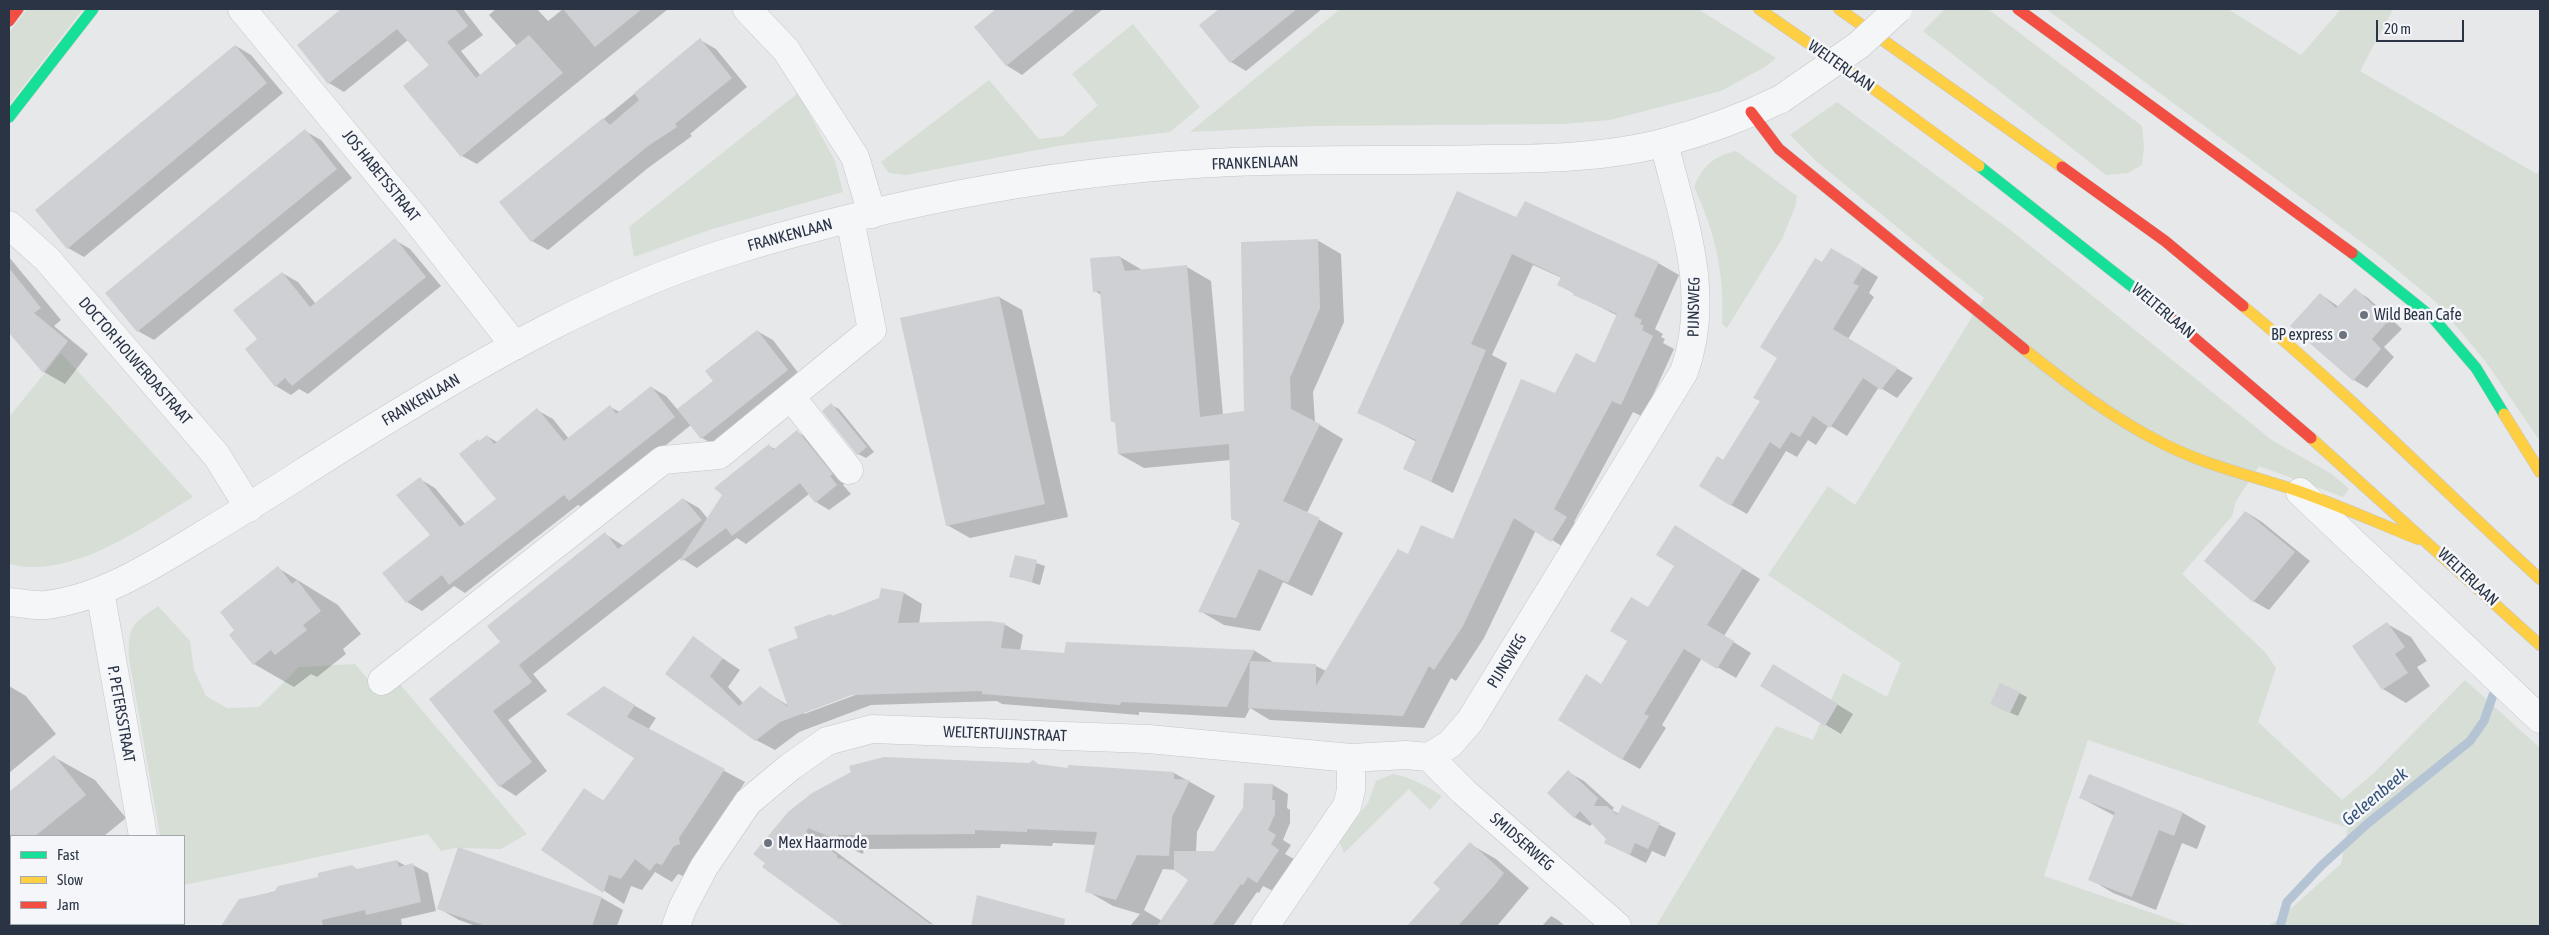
<!DOCTYPE html>
<html>
<head>
<meta charset="utf-8">
<style>
  body { margin:0 }
  #map { position:relative; width:2549px; height:935px; overflow:hidden; background:#e6e8ea; font-family:"Asap Condensed",sans-serif }
  canvas { display:block }
  .frame { position:absolute; inset:0; border:10px solid #2b3445; pointer-events:none }
  .legend { position:absolute; left:10px; top:835px; width:175px; height:90px; box-sizing:border-box; background:#f4f6f9; border:1px solid #a4a8b1; margin:0; padding:6px 9px; list-style:none; font-size:15px; color:#2b3445 }
  .legend li { display:flex; align-items:center; gap:10px; height:25px }
  .legend b { width:25px; border:1px solid #a4a8b1 }
  .scale { position:absolute; left:2376px; top:20px; width:88px; height:22px; box-sizing:border-box; border:2px solid #2b3445; border-top:0; padding-left:6px; font-size:15px; line-height:18px; white-space:nowrap; color:#2b3445; -webkit-text-stroke:4px #f4f6f9; paint-order:stroke }
</style>
</head>
<body>
<div id="map">
<canvas width="2549" height="935"></canvas>
<div class="frame"></div>
<ul class="legend">
<li><b style="height:6px;background:#16e098"></b>Fast</li>
<li><b style="height:6px;background:#ffcf43"></b>Slow</li>
<li><b style="height:6px;background:#f24e42"></b>Jam</li>
</ul>
<div class="scale">20 m</div>
</div>
<script>
const c = document.querySelector('canvas').getContext('2d');
c.lineJoin = 'round';
function fillPath(path, color) { c.fillStyle = color; c.fill(path, 'evenodd'); }
function trace(path, color, width, dash) { c.strokeStyle = color; c.lineWidth = width; c.lineCap = dash ? 'butt' : 'round'; c.setLineDash(dash || []); c.stroke(path); }
function label(font, color, halo, rows, align = 'center') {
  c.font = font + ' "Asap Condensed",sans-serif'; c.lineWidth = 5; c.setLineDash([]); c.textBaseline = 'middle'; c.strokeStyle = halo; c.fillStyle = color; for (const [text, x, y, turn = 0] of rows) {
    c.save(); c.translate(x, y); c.rotate((+turn || 0) * Math.PI / 180); c.textAlign = isNaN(turn) ? turn : align; if (halo) c.strokeText(text, 0, 0); c.fillText(text, 0, 0); c.restore();
  }
}
const green = new Path2D(`
  M27 9H83L9 105V33Z
  M1340 9H1698L1776 58 1765 67 1721 91 1610 120 1563 124 1313 126 1190 132Z
  M1945 9H1988L2142 126 2144 147 2142 165 2128 173 2106 175 1923 31Z
  M2046 9H2228L2301 55 2341 9H2393L2360 71 2537 174 2540 168V441L2486 362 2436 302 2379 255Z
  M1133 24 1200 107 1170 132 1063 145 906 175 889 173 881 162 989 80 1039 139 1063 136 1098 105 1072 74Z
  M798 93 835 161 843 192 712 229 634 257 629 227Z
  M1837 102 2013 232 2273 441 2332 474 2349 489 2343 497 2259 466 2236 501 2232 516 2182 574 2265 652 2276 668 2258 722 2342 800 2375 772 2465 680 2540 748V926H2267L2278 920 2341 864 2348 828 2088 740 2044 876 2190 926H1656L1776 726 1813 740 1843 673 1887 697 1901 663 1768 575 1828 486 1855 505 1984 298 1816 161 1790 135Z
  M1736 151 1797 196 1795 207 1782 239 1727 328 1722 324C1725 276 1715 231 1694 187 1701 167 1715 155 1736 151Z
  M61 353 193 497C148 524 87 568 32 567 24 567 16 565 9 564V417Z
  M158 606 190 641 194 670 206 696 227 708 259 707 299 667 355 664 383 697 398 682 527 834 501 849 456 848 441 851 428 834 184 885V836H160L129 658C128 626 132 624 158 606Z
  M1393 774C1411 777 1426 786 1442 796L1430 810 1409 789 1344 853 1339 840 1368 803 1376 781Z`);
const shadow = new Path2D(`
  M343 9H463L483 35 461 51 481 76 517 46 489 15 496 9H537L548 21 563 9H668L477 164 462 156 430 66 408 40 344 92 329 83 298 45Z
  M998 9H1103L1022 75 1006 65 976 27Z
  M1221 9H1322L1246 71 1231 62 1201 25Z
  M700 40 716 49 747 87 690 134 692 136 648 168 548 250 532 241 501 203Z
  M236 46 251 55 283 93 84 257 68 248Z
  M305 131 321 140 352 178 154 340 138 331Z
  M1517 219 1658 263 1679 275 1655 329 1663 334 1661 337 1665 339 1663 343 1674 349 1643 417 1633 412 1574 522 1587 530 1573 553 1536 530 1484 638 1456 681 1451 678 1424 728 1270 720 1250 708 1245 718 1139 712V715L1002 704 997 701 871 705 799 732 775 750 756 740 667 673 693 638 740 670 728 687 744 704 760 688 789 706 800 639 831 615 834 617 904 593 922 604 919 624H1004L1023 635 1020 651 1065 654 1067 643 1255 651 1273 662V663L1316 666 1326 671 1408 556 1454 540 1556 395 1596 364 1618 316 1575 294 1559 285 1562 278 1533 265 1492 355 1507 363 1453 493 1404 468 1417 442 1358 412ZM857 692 858 694 804 714V711Z
  M395 240 410 249 441 286 308 394 299 389 291 395 276 386 259 340 282 273 298 282 316 304Z
  M1317 240 1341 254 1344 322 1313 392 1315 422 1343 439 1307 513 1343 533 1312 596 1283 582 1260 631 1224 625 1200 611 1242 524 1231 460 1144 468 1119 454 1117 424 1113 421 1101 295 1095 291 1120 257 1144 271 1187 267 1211 281 1223 415 1246 413Z
  M9 257 61 320 54 326 88 354 65 384 44 372 9 328Z
  M1848 258 1878 277 1869 293 1874 297 1848 339 1913 378 1897 398 1879 387 1847 436 1829 425 1816 445 1808 440 1797 457 1786 451 1747 514 1731 505 1724 462 1762 401 1779 358 1823 264Z
  M2355 290 2368 298 2402 329 2384 347 2394 357 2367 388 2354 380 2320 294 2339 307Z
  M999 297 1022 310 1068 517 970 538 947 525Z
  M757 331 773 340 803 379 718 447 702 438 691 425 586 509 578 505 465 593 454 586 422 611 407 602 431 536 420 479 435 488 466 525 498 500 487 436 497 442 537 410 553 419 569 439 610 407 620 412 651 387 666 396 678 410 714 381Z
  M831 405 839 409 874 452 866 458 858 454Z
  M797 432 811 440 846 483 843 485 851 494 829 510 816 502 809 494 746 544 737 538 697 568 681 558 533 674 547 691 508 720 547 771 516 796 500 786 431 699 502 642 605 534 624 546 683 499 699 508 708 519 769 446 775 449Z
  M2246 512 2262 522 2310 561 2269 610 2253 601Z
  M1694 538 1760 579 1724 636 1751 653 1736 678 1702 658 1662 725 1666 728 1640 769 1622 759 1602 685Z
  M1016 556 1045 566 1040 585 1011 576Z
  M278 568 338 605 361 634 343 649 346 654 317 677 311 674 294 687 254 664Z
  M2387 624 2411 637 2427 661 2417 667 2430 686 2406 703 2383 689Z
  M1789 675 1853 714 1841 734 1826 725Z
  M9 686 26 696 56 734 9 773Z
  M604 688 656 718 648 730 745 782 683 876 678 874 672 882 655 872 642 890 631 886 624 904 543 850 585 790 604 801 636 758Z
  M2019 693 2027 697 2018 716 1999 708Z
  M54 757 95 780 126 818 104 836H11V912L9 914V794Z
  M1040 765 1069 769V767L1174 773 1215 796 1197 832 1196 852H1214L1273 785 1288 794 1287 808 1290 810V823L1283 840 1291 845 1285 854 1294 859 1273 891 1263 886 1259 893 1257 892 1233 926H1130L1140 914 1113 906 1087 891 1096 845 1053 843 1052 846 1001 844 1000 848 864 849 863 854 834 842 831 848 934 925 883 910 904 926H845L764 866 789 813ZM1163 869 1176 870 1190 879 1162 921 1144 910Z
  M1568 772 1584 781 1614 808 1612 810 1619 814 1623 807 1676 833 1665 857 1652 851 1646 863 1606 843 1608 839 1593 823 1590 826 1574 817Z
  M2089 776 2183 813 2206 826 2197 849 2182 843 2156 910 2113 893 2090 879 2115 816 2081 798Z
  M1470 844 1496 859 1529 888 1497 926H1408L1441 889Z
  M397 861 406 866 413 865 428 873 436 911 401 919 402 926H223L240 900Z
  M978 896 1034 914 1030 926H972Z
  M602 898 623 910 617 926H476L459 920 438 908Z
  M1551 916 1558 920 1565 926H1542Z`);
const stream = new Path2D(`
  M2280 926 2287 902 2322 865 2367 824 2470 741 2484 721 2493 695`);
const building = new Path2D(`
  M341 9H455L468 26 447 42 476 78 529 35 563 73 461 157 403 86 429 65 397 29 328 84 297 45Z
  M563 9H642L595 47Z
  M996 9H1076L1006 66 974 27Z
  M1219 9H1297L1230 63 1199 25Z
  M700 38 732 78 675 124 677 127 648 146 531 242 499 202 603 118 610 125 639 100 634 93Z
  M235 45 267 83 67 249 35 210Z
  M305 129 337 169 137 332 105 293Z
  M1457 191 1516 217 1525 201 1659 262 1634 316 1642 320 1640 324 1644 326 1642 330 1653 336 1621 405 1612 401 1554 509 1567 517 1551 542 1514 518 1463 626 1434 670 1429 666 1403 716 1248 708 1250 661 1316 664V686L1398 549 1408 554 1421 525 1453 539 1521 379 1555 393 1576 353 1595 363 1617 314 1573 295 1574 293 1557 285 1561 277 1512 254 1471 344 1486 350 1431 482 1403 469 1416 440 1357 413Z
  M395 238 426 277 292 386 285 378 275 387 245 349 257 339 233 310 282 272 310 307Z
  M1318 239 1320 308 1290 378 1291 409 1320 424 1283 501 1320 518 1288 583 1259 569 1236 618 1198 612 1240 523 1231 519 1229 444 1118 454 1115 422H1111L1100 291 1093 292 1090 258 1120 256 1125 271 1187 265 1200 417 1244 411 1241 242Z
  M1831 248 1863 267 1853 283 1859 286 1833 329 1898 368 1881 390 1863 378 1830 428 1813 416 1800 437 1791 432 1780 449 1770 442 1731 506 1699 486 1717 456 1723 460 1760 401 1753 398 1777 358 1760 347 1815 258 1822 262Z
  M9 268 41 308 34 313 68 341 43 373 9 333Z
  M2355 288 2389 320 2372 339 2381 349 2353 381 2290 326 2320 293 2336 308Z
  M999 296 1045 504 946 526 900 318Z
  M757 330 788 370 701 439 677 409 713 381 705 371Z
  M651 386 675 417 569 501 564 495 449 585 442 575 406 603 382 573 430 535 396 495 420 477 460 527 496 499 459 454 478 439 479 441 487 435 494 444 537 408 564 441 610 405 616 414Z
  M831 403 867 447 857 455 822 411Z
  M797 430 833 474 830 476 837 485 815 503 800 483 732 536 726 528 682 561 680 560 722 495 714 488 769 444 773 450Z
  M683 498 702 520 519 665 532 682 493 711 532 762 499 787 429 699 500 642 487 626 605 532 618 549Z
  M2245 511 2295 552 2253 602 2204 561Z
  M1675 525 1743 568 1707 625 1734 641 1717 669 1684 649 1644 714 1649 716 1622 760 1558 720 1586 674 1601 684 1627 641 1610 631 1631 597 1648 607 1674 566 1656 555Z
  M1015 555 1037 560 1032 582 1009 577Z
  M278 566 292 584 297 580 321 611 303 625 307 630 275 655 271 650 253 665 229 635 234 630 220 612Z
  M881 588 904 592 898 623 988 621 1005 623 1001 648 1064 653 1066 642 1255 650 1227 707 1121 702 1120 705 982 694V691L852 695 780 722 755 741 665 674 693 636 723 658 710 676 739 706 760 686 788 707 768 649 798 638 794 627 831 614 832 616 879 598Z
  M2387 622 2405 647 2395 654 2408 673 2382 690 2352 646Z
  M1773 664 1838 704 1825 726 1760 686Z
  M2000 683 2020 692 2010 713 1990 704Z
  M604 686 635 705 627 717 725 769 679 838 680 844 674 846 662 865 656 863 650 871 635 859 621 879 609 875 603 893 541 850 584 788 603 801 634 758 566 714Z
  M54 755 86 795 35 836H9V792Z
  M884 757 1029 763 1033 760 1038 764 1068 768V765L1174 772V779L1190 780 1172 817 1169 856 1137 855 1116 900 1085 892 1097 832 1027 829V832L975 830V834L838 835V840L808 828 806 832 837 855V858L842 859 933 926H843L762 867 765 863 753 854 788 812 812 793 851 772 849 766Z
  M1568 770 1598 798 1594 806H1607L1617 815 1622 805 1660 823 1648 849 1635 843 1630 855 1604 843 1606 839 1580 811 1574 818 1547 793Z
  M2089 774 2183 812 2174 836 2159 830 2132 897 2088 880 2115 812 2079 798Z
  M1244 783 1273 784 1272 800H1275V814L1268 830 1276 835 1271 844 1279 850 1257 883 1248 877 1243 885 1241 884 1212 926H1157L1188 880 1174 870V851H1214L1243 808Z
  M1470 842 1504 873 1494 886 1458 926H1407L1440 889 1433 883Z
  M458 847 602 897 592 926H486L437 909Z
  M397 860 399 867 413 863 421 902 366 915 365 910 322 920 323 926H221L239 899 274 892 278 886 318 877V873L352 865 357 869Z
  M977 895 1065 919 1064 926H971Z`);
const street = new Path2D(`
  M242 9 414 217 515 346
  M747 9 786 50 855 157 872 214
  M9 225 47 259 217 456 249 508
  M791 397 849 470
  M2300 492 2540 719
  M100 591 143 836
  M9 602C21 603 34 606 46 605 103 598 153 565 201 536 260 501 318 462 377 426 487 358 608 289 732 251 893 202 1064 169 1233 162 1317 159 1403 161 1488 159 1544 159 1611 157 1666 142 1703 132 1746 116 1781 99
  M382 681 663 460 719 455 872 330 850 219
  M1429 757 1450 744 1470 721 1684 372C1712 294 1683 220 1664 143
  M1429 757 1464 792 1617 926
  M160 924V926
  M65 926 77 924
  M676 926 683 907 704 867 748 802 790 767 827 741 872 729 1148 739 1351 758 1406 755 1429 757
  M1265 926 1347 806 1351 790V758`);
const fast = new Path2D(`
  M9 117 93 9
  M1979 166 2158 307
  M2352 253 2434 319 2476 368 2504 414`);
const slow = new Path2D(`
  M1759 9 1863 81 1979 166
  M1839 9 2062 167
  M2243 306C2347 392 2441 488 2540 579
  M2024 349C2068 384 2112 418 2162 443 2204 465 2253 476 2298 491 2338 505 2378 523 2418 539
  M2504 414 2540 472
  M2311 438 2540 645`);
const jam = new Path2D(`
  M2018 9 2352 253
  M9 21 18 9
  M1751 112 1779 149 2024 349
  M2062 167 2165 241 2243 306
  M2158 307 2311 438`);
const streetBridge = new Path2D(`
  M1781 99 1859 45 1898 9`);
const markers = [
  [2364,315,5,"#6c737f"],
  [2343,335,5,"#6c737f"],
  [768,843,5,"#6c737f"]
];
const streetNames = [
  ["WELTERLAAN",1841,66,35],
  ["FRANKENLAAN",1255,163,-2],
  ["JOS HABETSSTRAAT",381,176,51],
  ["FRANKENLAAN",790,235,-15],
  ["PIJNSWEG",1694,307,-89],
  ["WELTERLAAN",2163,311,40],
  ["DOCTOR HOLWERDASTRAAT",135,361,49],
  ["FRANKENLAAN",421,400,-30],
  ["WELTERLAAN",2468,577,43],
  ["PIJNSWEG",1507,661,-59],
  ["P. PETERSSTRAAT",121,714,80],
  ["WELTERTUIJNSTRAAT",1005,734,2],
  ["SMIDSERWEG",1522,842,41]
];
const poiNames = [
  ["Wild Bean Cafe",2374,315],
  ["BP express",2333,335,"right"],
  ["Mex Haarmode",778,843]
];
const waterNames = [
  ["Geleenbeek",2375,797,-40]
];
fillPath(green, '#d6ded6');
fillPath(shadow, '#0003');
trace(stream, '#b4c4d5', 9);
fillPath(building, '#ced0d3');
trace(street, '#c4c6c8', 29);
trace(fast, '#c4c6c8', 12);
trace(slow, '#c4c6c8', 12);
trace(jam, '#c4c6c8', 12);
trace(street, '#f5f6f7', 28);
trace(fast, '#16e098', 11);
trace(slow, '#ffcf43', 11);
trace(jam, '#f24e42', 11);
trace(streetBridge, '#c4c6c8', 29, []);
trace(streetBridge, '#f5f6f7', 28);
for (const [x, y, r, color] of markers) { const dot = new Path2D(); dot.arc(x, y, r, 0, 2 * Math.PI); c.fillStyle = color; c.fill(dot); trace(dot, '#f4f6f9', 2); }
label('16px', '#2b3445', '#f4f6f9', streetNames);
label('16px', '#2b3445', '#f4f6f9', poiNames, 'left');
label('italic 18px', '#34527a', '#f4f6f9', waterNames);
</script>
</body>
</html>
